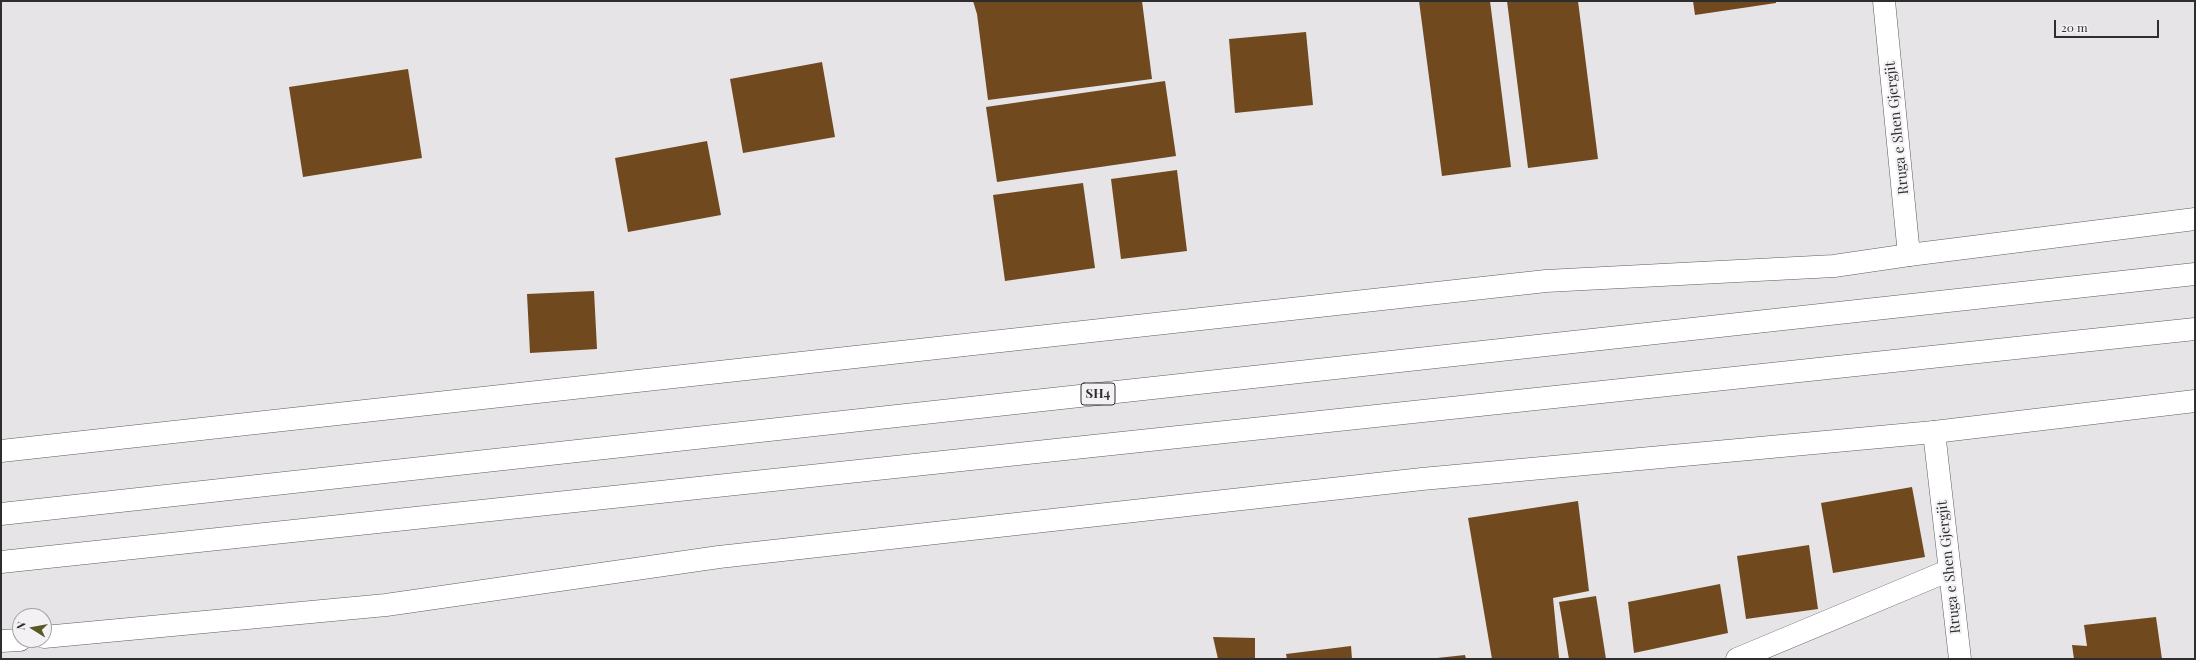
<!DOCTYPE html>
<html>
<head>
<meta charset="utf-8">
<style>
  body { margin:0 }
  #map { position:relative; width:2196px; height:660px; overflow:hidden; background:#e6e4e7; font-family:"Playfair Display",serif }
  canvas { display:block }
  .frame { position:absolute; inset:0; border:2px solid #2f2e2f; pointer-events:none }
  .north { position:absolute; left:12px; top:608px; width:40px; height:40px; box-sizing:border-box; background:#f3f1f4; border:1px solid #a5a3a5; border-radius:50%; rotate:281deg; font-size:11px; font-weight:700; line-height:16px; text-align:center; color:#2f2e2f }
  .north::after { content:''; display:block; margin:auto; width:14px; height:18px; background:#5a5926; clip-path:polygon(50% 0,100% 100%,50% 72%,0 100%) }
  .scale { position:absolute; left:2054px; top:20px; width:105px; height:18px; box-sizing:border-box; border:2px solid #2f2e2f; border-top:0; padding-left:5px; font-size:12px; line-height:14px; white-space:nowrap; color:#2f2e2f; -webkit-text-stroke:3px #f3f1f4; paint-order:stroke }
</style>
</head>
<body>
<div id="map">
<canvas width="2196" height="660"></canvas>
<div class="frame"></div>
<div class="north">N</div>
<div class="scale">20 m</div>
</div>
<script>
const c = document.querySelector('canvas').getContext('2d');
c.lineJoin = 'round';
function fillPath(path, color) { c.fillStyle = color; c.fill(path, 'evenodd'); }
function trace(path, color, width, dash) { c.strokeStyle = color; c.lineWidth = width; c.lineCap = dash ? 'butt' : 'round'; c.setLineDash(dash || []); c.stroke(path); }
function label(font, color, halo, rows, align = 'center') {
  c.font = font + ' "Playfair Display",serif'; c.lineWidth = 4; c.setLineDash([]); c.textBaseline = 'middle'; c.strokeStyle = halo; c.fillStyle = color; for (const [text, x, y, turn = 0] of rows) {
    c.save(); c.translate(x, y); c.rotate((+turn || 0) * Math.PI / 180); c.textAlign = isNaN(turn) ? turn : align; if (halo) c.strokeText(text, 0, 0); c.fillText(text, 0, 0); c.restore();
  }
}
const building = new Path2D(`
  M973 1H1142L1152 79 988 100 977 14Z
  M1419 1H1490L1511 167 1442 176Z
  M1507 1H1578L1598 159 1528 168Z
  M1693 1H1776V3L1695 15Z
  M1306 32 1313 105 1235 113 1229 39Z
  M822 62 835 137 743 153 730 79Z
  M408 69 422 158 303 177 289 87Z
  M1165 81 1176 156 997 182 986 107Z
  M707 141 721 215 628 232 615 158Z
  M1177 170 1187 251 1121 259 1111 179Z
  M1083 183 1095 268 1005 281 993 195Z
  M594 291 597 349 530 353 527 294Z
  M1912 487 1925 557 1833 573 1821 503Z
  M1578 501 1589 591 1553 598 1559 658 1492 659 1468 518Z
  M1809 545 1818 609 1746 619 1737 556Z
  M1720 584 1728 633 1634 653 1628 602Z
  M1596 596 1606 659H1569L1559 602Z
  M2156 617 2162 659H2074L2072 645 2087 646 2084 625Z
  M1213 637 1255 638V659H1218Z
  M1351 646 1352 659H1287L1286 654Z
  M1465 655 1466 659H1437V658Z`);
const minor = new Path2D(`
  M1934 432 1960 659
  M1 451 1546 281 1834 266 1909 255
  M1737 659 1950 570`);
const tertiary = new Path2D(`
  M1884 1 1909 255 2195 219
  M44 637 386 605 719 557 1422 479 1934 432 2195 401
  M1 641 20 640`);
const trunk = new Path2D(`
  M1 514 2195 274
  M1 562 2195 329`);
const shields = [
  [1098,394,34]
];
const shieldNames = [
  ["SH4",1098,394]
];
const streetNames = [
  ["Rruga e Shen Gjergjit",1897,128,-96],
  ["Rruga e Shen Gjergjit",1949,567,-96]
];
fillPath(building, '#70491f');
trace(minor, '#5d5c5e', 23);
trace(tertiary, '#5d5c5e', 23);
trace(trunk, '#5d5c5e', 23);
trace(minor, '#fff', 22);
trace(tertiary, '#fff', 22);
trace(trunk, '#fff', 22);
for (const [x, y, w] of shields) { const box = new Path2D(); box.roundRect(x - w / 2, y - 11, w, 22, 3); c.fillStyle = '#f3f1f4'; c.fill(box); trace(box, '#2f2e2f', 1); }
label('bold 13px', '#2f2e2f', null, shieldNames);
label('14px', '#2f2e2f', '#f3f1f4', streetNames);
</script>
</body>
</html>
